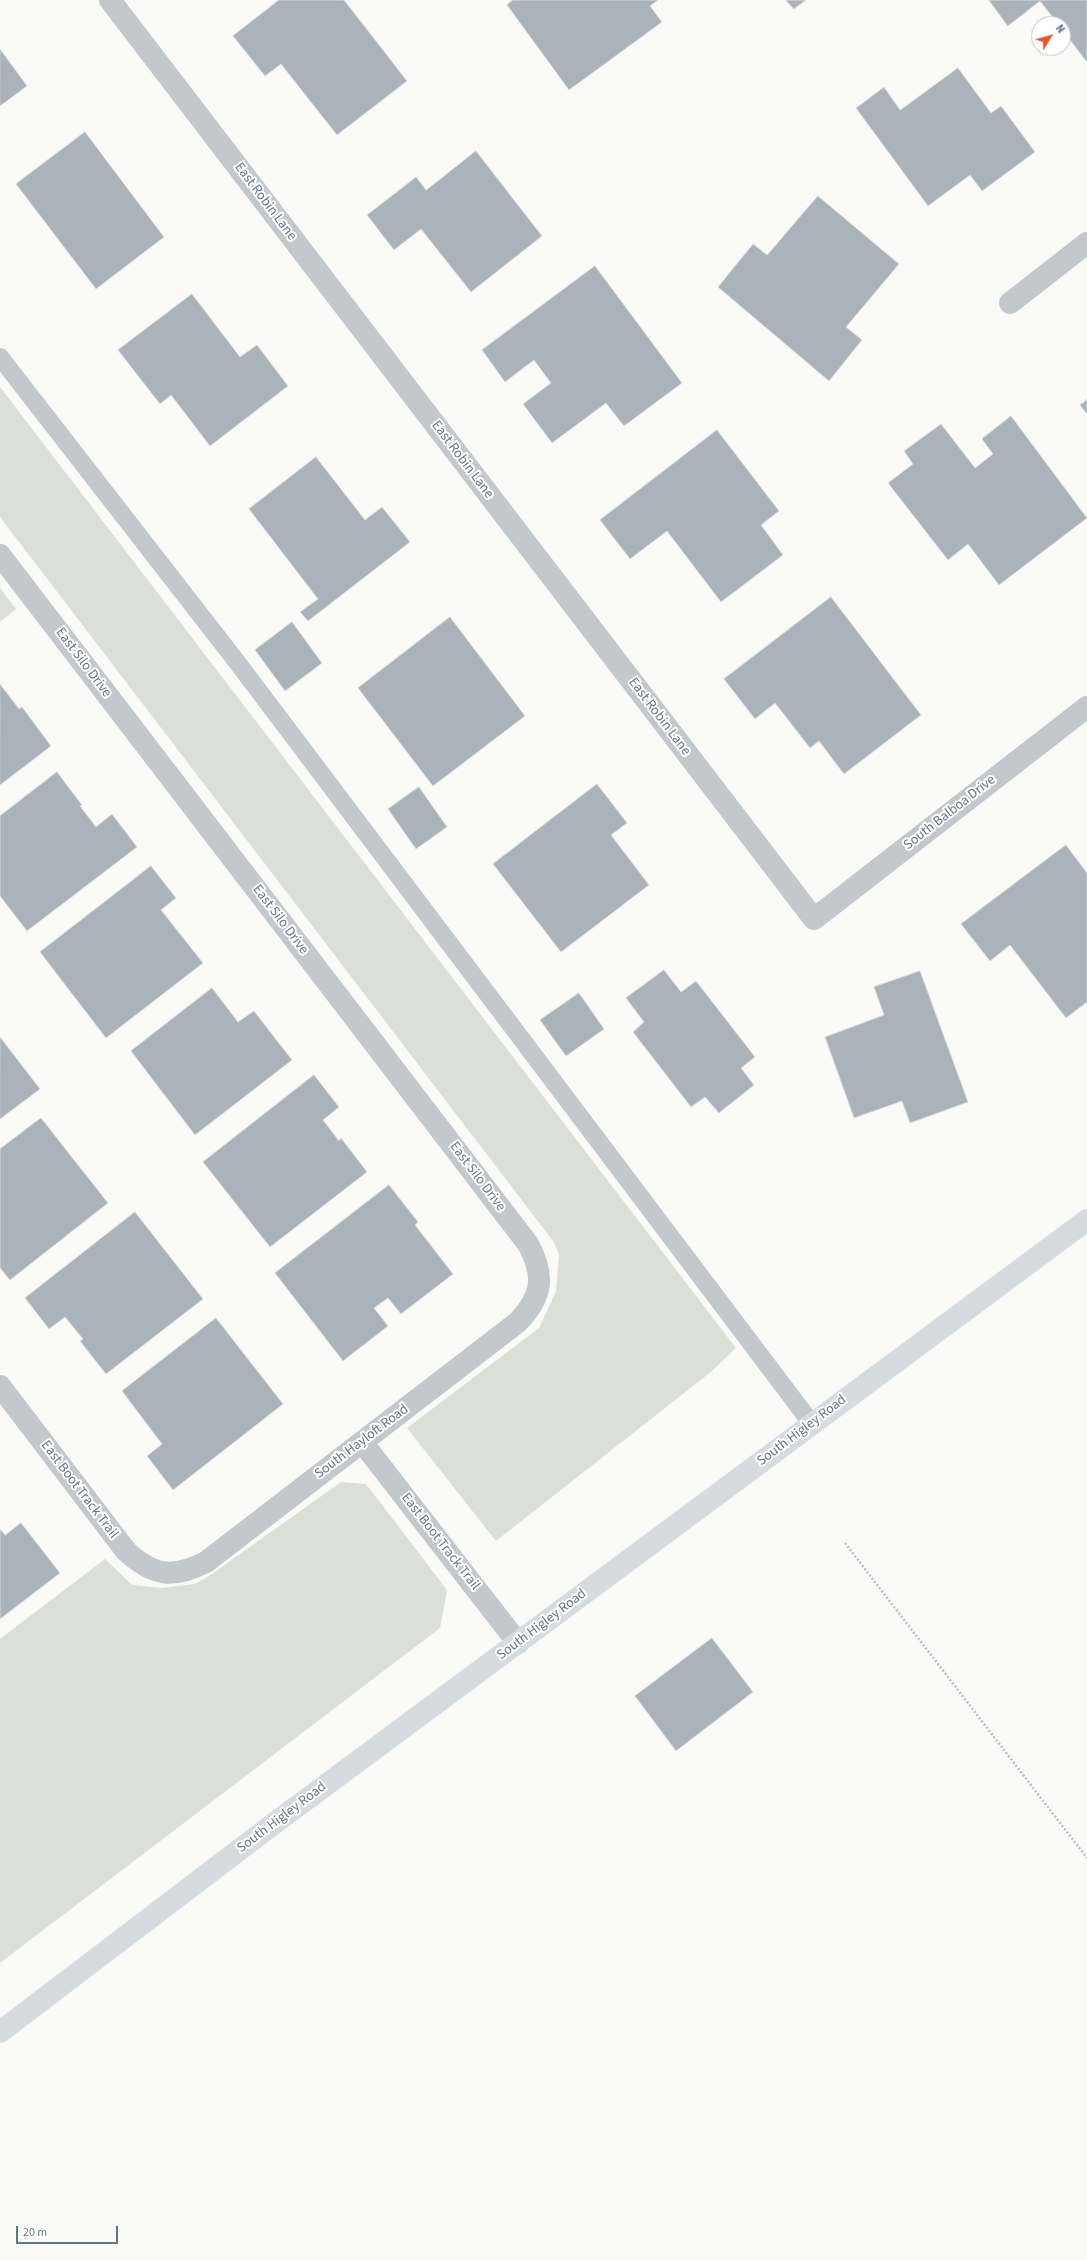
<!DOCTYPE html>
<html>
<head>
<meta charset="utf-8">
<style>
  body { margin:0 }
  #map { position:relative; width:1087px; height:2260px; overflow:hidden; background:#fafaf8; font-family:"Source Sans 3",sans-serif }
  canvas { display:block }
  .north { position:absolute; left:1031px; top:16px; width:40px; height:40px; box-sizing:border-box; background:#fff; border:1px solid #c1c8cd; border-radius:50%; rotate:53deg; font-size:11px; font-weight:700; line-height:16px; text-align:center; color:#657683 }
  .north::after { content:''; display:block; margin:auto; width:14px; height:18px; background:#e4572e; clip-path:polygon(50% 0,100% 100%,50% 72%,0 100%) }
  .scale { position:absolute; left:16px; top:2226px; width:102px; height:18px; box-sizing:border-box; border:2px solid #657683; border-top:0; padding-left:5px; font-size:12px; line-height:14px; white-space:nowrap; color:#657683; -webkit-text-stroke:3px #fff; paint-order:stroke }
</style>
</head>
<body>
<div id="map">
<canvas width="1087" height="2260"></canvas>
<div class="north">N</div>
<div class="scale">20 m</div>
</div>
<script>
const c = document.querySelector('canvas').getContext('2d');
c.lineJoin = 'round';
function fillPath(path, color) { c.fillStyle = color; c.fill(path, 'evenodd'); }
function trace(path, color, width, dash) { c.strokeStyle = color; c.lineWidth = width; c.lineCap = dash ? 'butt' : 'round'; c.setLineDash(dash || []); c.stroke(path); }
function label(font, color, halo, rows, align = 'center') {
  c.font = font + ' "Source Sans 3",sans-serif'; c.lineWidth = 4; c.setLineDash([]); c.textBaseline = 'middle'; c.strokeStyle = halo; c.fillStyle = color; for (const [text, x, y, turn = 0] of rows) {
    c.save(); c.translate(x, y); c.rotate((+turn || 0) * Math.PI / 180); c.textAlign = isNaN(turn) ? turn : align; if (halo) c.strokeText(text, 0, 0); c.fillText(text, 0, 0); c.restore();
  }
}
const green = new Path2D(`
  M0 387 736 1348 712 1371 496 1541 407 1428 539 1328 556 1292 559 1254 553 1241 0 517Z
  M0 588 16 609 0 622Z
  M341 1482 366 1484 447 1590 440 1628 0 1963V1639L105 1559 132 1585 162 1588 195 1584 212 1574Z`);
const building = new Path2D(`
  M279 0H344L407 81 337 135 281 64 265 76 233 36Z
  M513 0H658L650 6 662 22 569 90 507 5Z
  M786 0H806L794 9Z
  M989 0H1087V62L1063 31V24H1058L1040 1 1008 26Z
  M0 49 27 86 0 106Z
  M958 68 991 113 1001 106 1035 152 982 191 970 175 928 206 856 108 884 87 900 110Z
  M85 132 164 237 96 289 16 184Z
  M476 151 542 236 471 292 421 229 394 250 367 215 416 177 426 190Z
  M818 196 899 264 846 327 862 340 829 381 718 287 753 244 767 255Z
  M595 266 682 383 624 426 606 403 552 443 523 404 551 383 534 360 505 382 482 350Z
  M192 294 240 357 257 345 288 386 210 446 171 395 160 404 118 350Z
  M1087 400V414L1080 405Z
  M1011 416 1087 518 999 585 968 544 948 560 888 483 913 464 904 451 941 424 975 468 993 454 982 439Z
  M717 430 779 511 761 525 783 555 721 602 667 531 630 559 600 520Z
  M316 457 365 520 382 507 410 542 308 621 300 612 318 599 249 509Z
  M831 597 921 715 844 774 819 741 810 748 775 703 755 719 724 679Z
  M450 617 525 716 433 786 358 688Z
  M292 622 322 663 285 691 255 650Z
  M0 684 19 709 22 707 51 746 0 785Z
  M57 772 82 805 80 806 96 827 112 814 137 847 27 931 0 896V816Z
  M597 784 627 823 611 835 649 885 561 952 493 864Z
  M419 787 447 827 416 849 388 809Z
  M1066 845 1087 873V1002L1066 1018 1010 945 990 961 961 924Z
  M151 866 176 898 161 910 203 963 106 1038 40 952Z
  M664 970 681 992 696 981 755 1057 741 1068 754 1085 719 1113 705 1097 691 1107 633 1032 644 1022 626 998Z
  M920 971 968 1102 910 1123 902 1101 854 1118 825 1037 884 1015 874 987Z
  M212 988 238 1022 254 1011 292 1060 195 1135 131 1051Z
  M579 993 604 1029 566 1056 540 1020Z
  M0 1037 40 1089 0 1119Z
  M314 1075 339 1107 323 1120 339 1141 341 1138 367 1172 270 1247 203 1162Z
  M41 1118 108 1203 10 1280 0 1268V1149Z
  M389 1185 418 1222 415 1225 453 1274 401 1314 388 1298 374 1308 388 1326 343 1361 275 1273Z
  M135 1212 203 1299 106 1374 80 1341 83 1339 65 1317 49 1329 25 1298Z
  M216 1318 283 1404 173 1490 147 1456 162 1444 122 1391Z
  M21 1523 60 1573 0 1619V1529L5 1535Z
  M712 1638 753 1692 676 1751 635 1696Z`);
const path = new Path2D(`
  M845 1543 1087 1858`);
const service = new Path2D(`
  M0 357 237 662 812 1424`);
const minor = new Path2D(`
  M110 0 814 919 1087 707
  M1010 303 1087 243
  M0 555 528 1244C545 1275 543 1296 518 1322L206 1562C173 1579 153 1576 126 1551L0 1386
  M362 1442 518 1643`);
const secondary = new Path2D(`
  M0 2032 272 1825 1087 1220`);
const streetNames = [
  ["East Robin Lane",265,202,53],
  ["East Robin Lane",462,460,53],
  ["East Silo Drive",83,663,53],
  ["East Robin Lane",659,717,53],
  ["South Balboa Drive",950,813,-38],
  ["East Silo Drive",280,920,53],
  ["East Silo Drive",477,1177,53],
  ["South Higley Road",802,1431,-37],
  ["South Hayloft Road",362,1442,-37],
  ["East Boot Track Trail",79,1490,53],
  ["East Boot Track Trail",440,1542,52],
  ["South Higley Road",542,1625,-37],
  ["South Higley Road",282,1818,-37]
];
fillPath(green, '#dadfd7');
fillPath(building, '#aab3b9');
trace(building, '#dcdcda', 1);
trace(path, '#bbbfc2', 2.5, [2, 2]);
trace(service, '#c3c8cc', 18);
trace(minor, '#c3c8cc', 22);
trace(secondary, '#d6dbdf', 22);
label('14px', '#657683', '#fff', streetNames);
</script>
</body>
</html>
